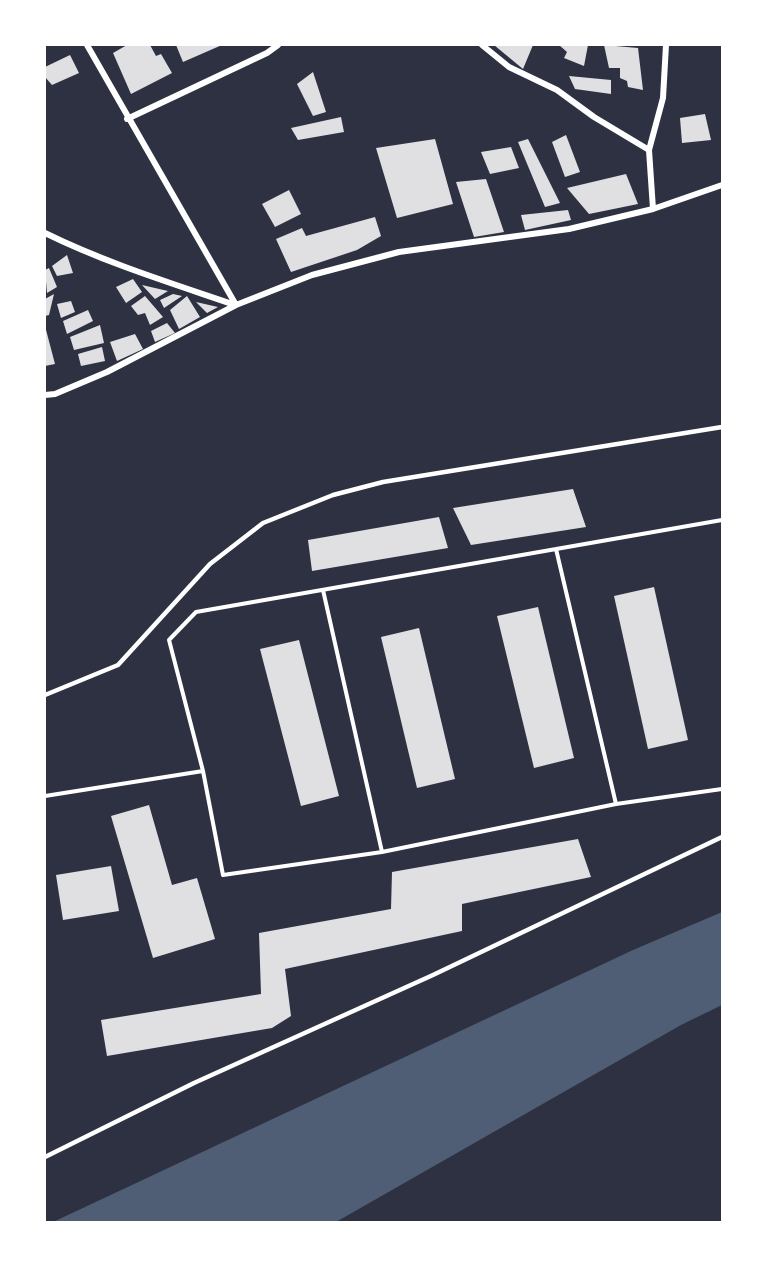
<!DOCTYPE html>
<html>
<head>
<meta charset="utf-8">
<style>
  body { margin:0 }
  #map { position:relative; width:767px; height:1267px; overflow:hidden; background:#2d3142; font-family:"Archivo Narrow",sans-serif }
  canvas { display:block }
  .frame { position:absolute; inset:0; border:46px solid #fff; pointer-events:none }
</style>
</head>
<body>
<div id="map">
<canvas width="767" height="1267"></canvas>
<div class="frame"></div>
</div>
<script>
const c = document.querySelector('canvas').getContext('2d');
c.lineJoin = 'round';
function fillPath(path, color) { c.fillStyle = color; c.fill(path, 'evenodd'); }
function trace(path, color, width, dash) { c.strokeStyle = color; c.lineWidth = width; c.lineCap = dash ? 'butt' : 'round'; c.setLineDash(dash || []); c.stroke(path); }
const water = new Path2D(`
  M722 912V1005L681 1025 336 1222H53L633 950Z`);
const building = new Path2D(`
  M127 45H150L156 56 161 54 172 73 131 94 113 53Z
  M176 45H222L183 62Z
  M494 45H533L523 69Z
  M559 45H588L584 66 564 58 567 52Z
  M604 45 638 48 643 90 628 87 627 81 620 78V68H609Z
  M70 55 79 73 52 85 45 77V67Z
  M313 72 326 112 313 116 297 84Z
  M569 76 611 80V94L575 89Z
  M705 114 711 140 682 143 680 118Z
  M341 117 344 132 298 140 291 128Z
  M566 135 580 172 565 177 552 142Z
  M435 139 453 204 397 218 376 148Z
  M528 139 560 203 545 207 518 142Z
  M511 147 519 168 490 174 481 152Z
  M626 174 638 204 589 214 567 188Z
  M486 179 504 232 474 237 456 182Z
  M289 190 301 214 275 227 262 204Z
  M568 210 571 220 525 230 521 215Z
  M375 217 381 236 357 250 291 272 276 239 302 228 306 236Z
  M67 255 73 273 57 276 52 266Z
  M49 268 57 287 47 293 45 270Z
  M133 279 142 292 126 303 116 287Z
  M142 285 168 291 155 299Z
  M54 294 49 315 45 316V299Z
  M173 294 182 296 164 308 160 300Z
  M145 296 163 317 150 325 145 313 138 315 131 306Z
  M187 296 200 317 179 329 170 310Z
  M71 301 75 312 61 318 57 304Z
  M196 302 218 307 207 313Z
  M88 310 93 321 67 334 63 321Z
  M167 323 175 333 155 342 151 331Z
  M100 325 104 343 74 350 70 337Z
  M45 326 55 364 45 366Z
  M135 334 143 349 117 361 110 342Z
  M102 347 105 361 81 366 78 354Z
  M573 489 586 527 471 545 453 508Z
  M439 517 448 548 312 571 308 540Z
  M654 587 688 740 648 749 614 596Z
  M538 607 574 758 534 768 497 616Z
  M419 628 455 779 417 788 381 637Z
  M299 640 339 796 301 806 260 649Z
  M149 805 172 885 197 878 215 939 153 958 111 816Z
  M578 839 591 877 462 904V931L285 969 291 1016 272 1028 107 1056 101 1020 261 994 259 933 391 909 392 872Z
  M111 866 119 911 63 920 56 875Z`);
const path = new Path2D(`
  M722 520 196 612 169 640 203 771 223 875 382 852 616 804 722 789
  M556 549 616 804
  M323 590 382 852
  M45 796 203 771`);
const service = new Path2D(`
  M45 695 118 665 210 564 263 523 333 495 383 482 722 427
  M45 1157 194 1083 433 975 722 837`);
const minor = new Path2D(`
  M87 45 236 305
  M482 45 509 67 557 90 594 117 649 150
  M127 119 267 53 278 45
  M653 209 649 150 663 98 666 45
  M45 233C106 263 171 283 235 305
  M45 395 55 394 107 372 236 305 312 275 399 252 569 229 653 209 722 185`);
fillPath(water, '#4f5d75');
fillPath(building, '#e0e0e3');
trace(path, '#fff', 4);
trace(service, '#fff', 4.5);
trace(minor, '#fff', 6);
</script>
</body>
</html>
